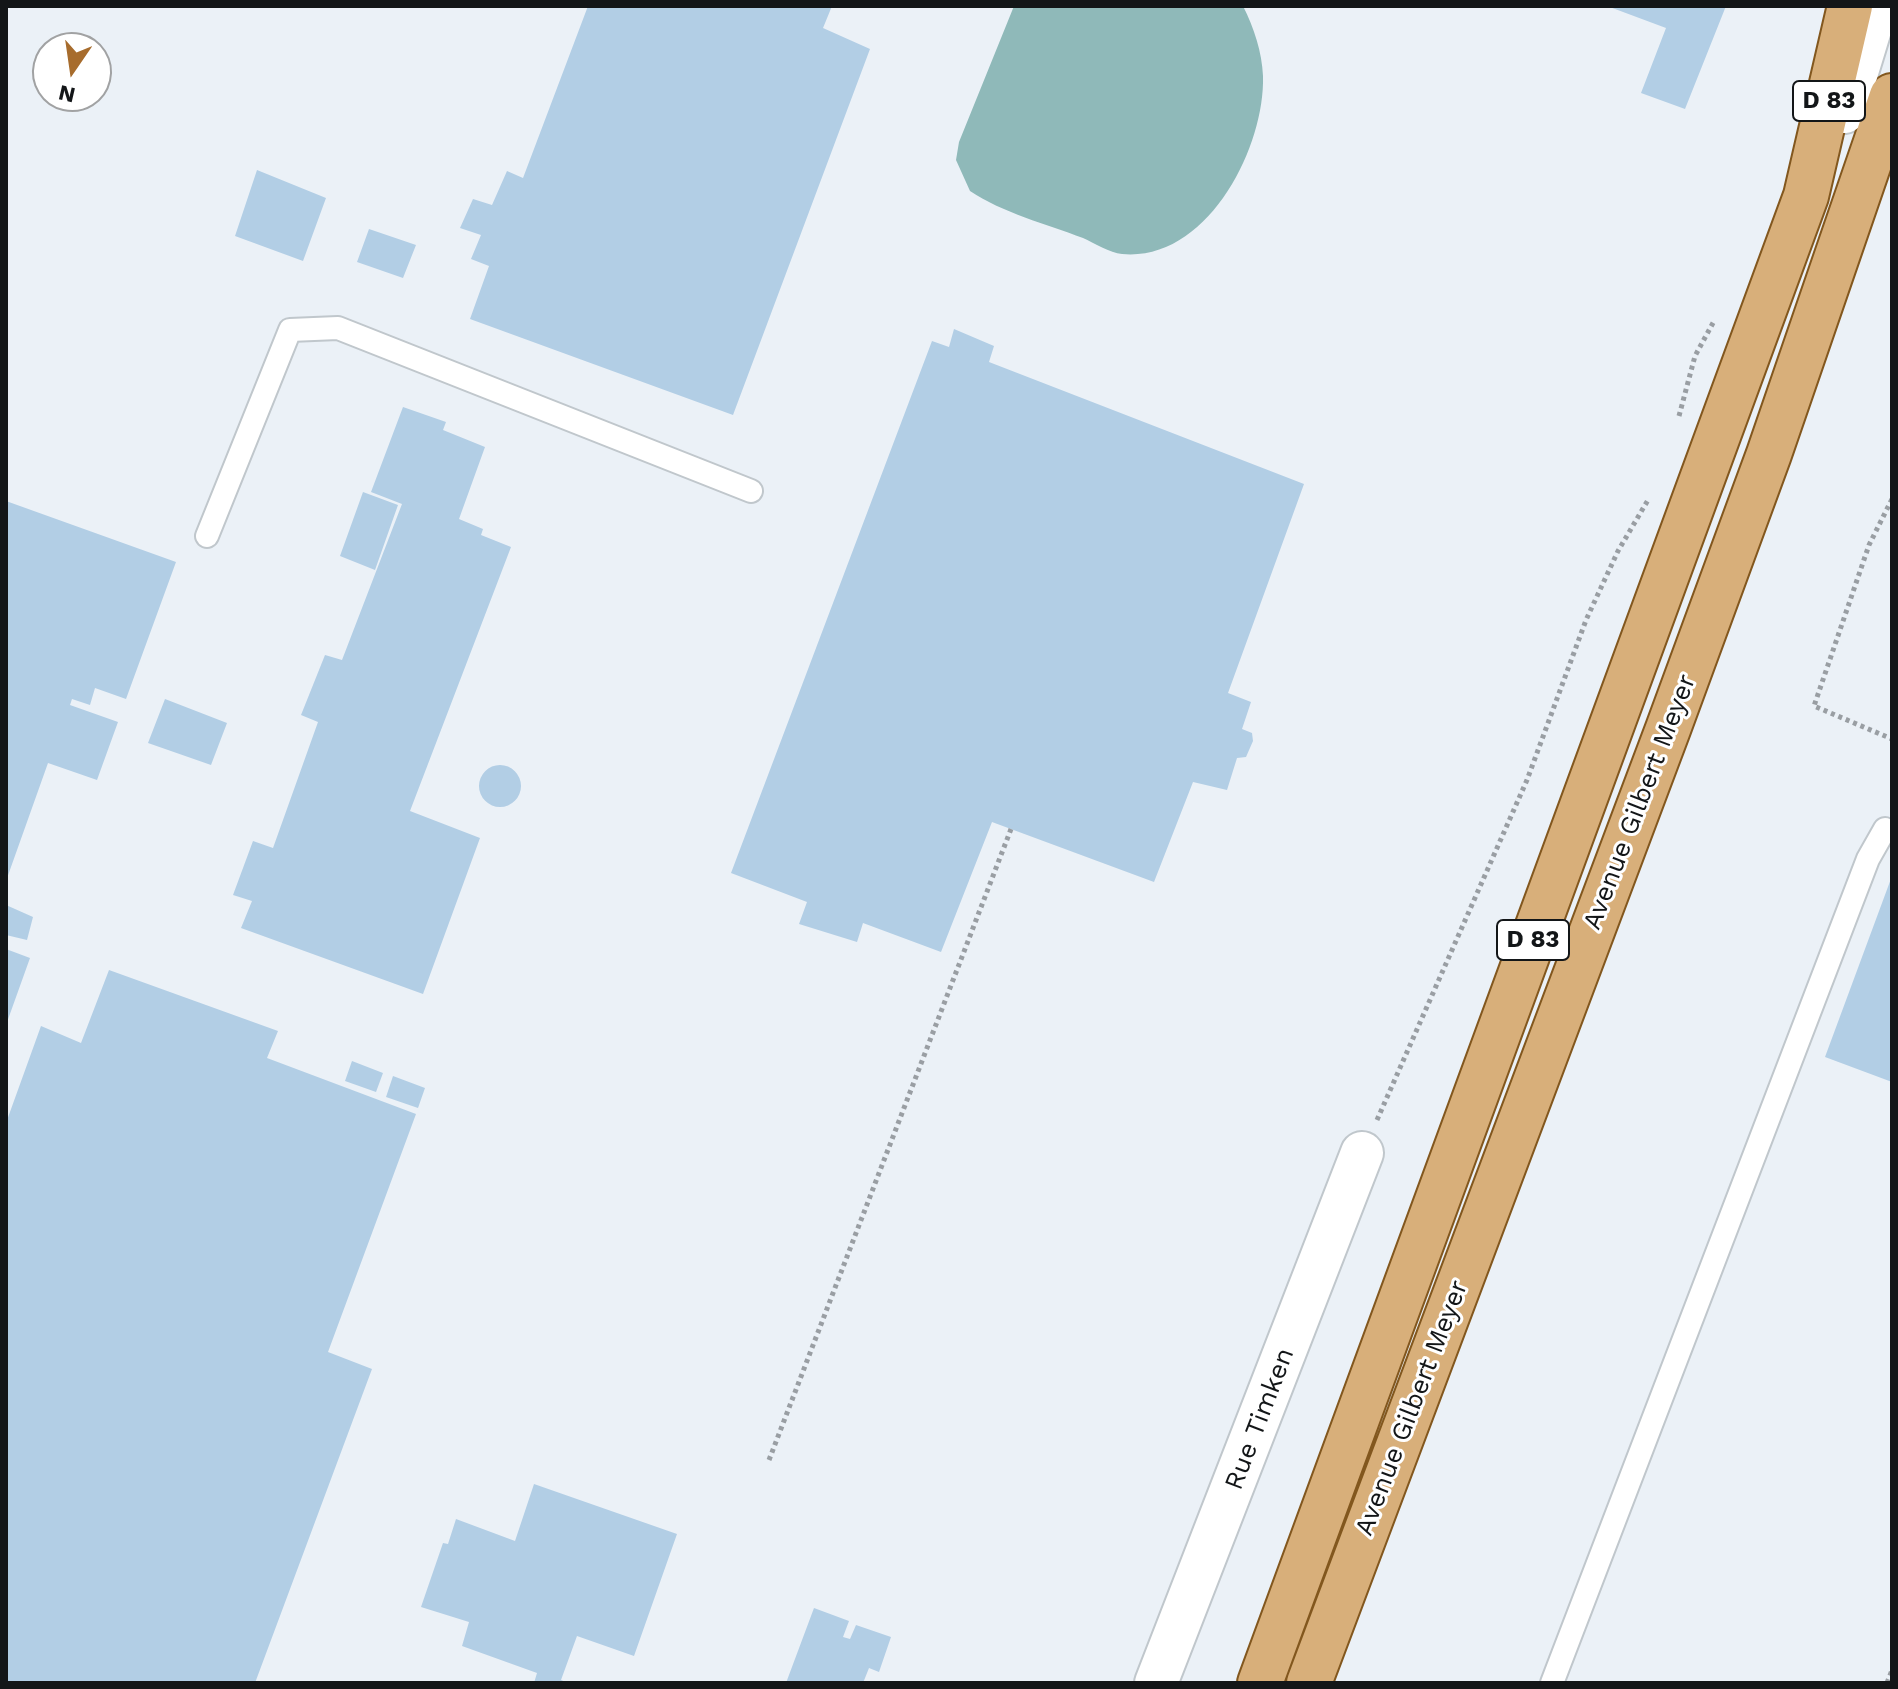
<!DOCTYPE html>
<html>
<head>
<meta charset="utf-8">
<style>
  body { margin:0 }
  #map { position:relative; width:1898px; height:1689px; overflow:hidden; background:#ebf1f7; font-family:"Work Sans",sans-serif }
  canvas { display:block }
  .frame { position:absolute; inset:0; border:8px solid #131618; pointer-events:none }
  .north { position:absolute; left:32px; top:32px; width:80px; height:80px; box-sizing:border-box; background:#fff; border:2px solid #a1a2a3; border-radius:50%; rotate:193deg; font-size:22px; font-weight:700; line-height:32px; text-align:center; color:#131618 }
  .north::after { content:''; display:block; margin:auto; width:28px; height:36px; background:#a76c2d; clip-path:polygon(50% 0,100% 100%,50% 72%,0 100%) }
</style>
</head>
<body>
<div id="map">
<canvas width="1898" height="1689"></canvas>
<div class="frame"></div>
<div class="north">N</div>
</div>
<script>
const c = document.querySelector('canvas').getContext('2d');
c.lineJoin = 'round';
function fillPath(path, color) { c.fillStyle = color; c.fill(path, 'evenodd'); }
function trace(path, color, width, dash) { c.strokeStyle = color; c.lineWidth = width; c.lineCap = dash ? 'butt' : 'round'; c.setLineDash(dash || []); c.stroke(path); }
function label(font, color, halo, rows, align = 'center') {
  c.font = font + ' "Work Sans",sans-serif'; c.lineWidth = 6; c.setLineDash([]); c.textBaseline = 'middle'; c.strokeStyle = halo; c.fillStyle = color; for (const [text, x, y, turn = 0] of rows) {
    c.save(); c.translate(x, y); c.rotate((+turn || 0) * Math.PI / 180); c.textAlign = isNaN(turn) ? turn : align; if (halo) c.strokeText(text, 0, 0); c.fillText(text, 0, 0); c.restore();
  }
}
const water = new Path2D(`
  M1014 6H1243C1254 28 1262 52 1263 76 1265 148 1207 262 1122 254 1110 253 1094 243 1083 238 1046 224 1003 213 970 191L956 160 959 142Z`);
const building = new Path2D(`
  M588 6H832L823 28 870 49 733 415 470 319 489 266 471 259 481 235 460 228 473 199 492 205 507 171 523 178Z
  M1607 6H1726L1685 109 1641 93 1666 28Z
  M257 170 326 198 303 261 235 236Z
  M369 229 416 245 403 278 357 262Z
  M954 329 994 346 989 362 1304 484 1228 693 1251 702 1242 729 1252 733 1253 741 1246 757 1237 758 1227 790 1193 782 1154 882 992 822 941 952 863 923 857 942 799 924 807 902 731 873 932 341 949 347Z
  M403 407 446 422 443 430 485 447 459 519 483 529 481 535 511 547 410 811 480 838 423 994 241 928 252 901 233 895 253 841 273 848 318 722 301 715 325 655 342 660 402 504 371 492Z
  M363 492 398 505 375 570 340 556Z
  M6 501 176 562 126 699 95 688 90 705 72 699 70 705 118 722 97 780 48 763 6 881Z
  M165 699 227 723 211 765 148 743Z
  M479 786a21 21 0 1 1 42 0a21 21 0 1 1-42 0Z
  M1892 876V1082L1825 1057Z
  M6 905 33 917 27 940 6 935Z
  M6 949 30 958 6 1025Z
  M109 970 278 1031 267 1058 416 1114 328 1352 372 1369 255 1683H6V1123L41 1026 81 1043Z
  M352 1061 383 1073 376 1092 345 1081Z
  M393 1076 425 1088 418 1108 386 1097Z
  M534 1484 677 1534 634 1656 577 1636 561 1680 568 1683H534L537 1673 462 1646 469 1622 421 1607 443 1543 448 1544 456 1519 515 1541Z
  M814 1608 849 1621 843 1637 850 1639 856 1625 891 1637 879 1672 869 1668 863 1683H786Z`);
const path = new Path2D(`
  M1679 416 1695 356 1714 321
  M1892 499 1869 545 1814 706 1892 739
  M1377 1120 1527 780 1586 620 1618 551 1648 500
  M769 1460 1011 829
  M1887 1683 1892 1670`);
const lane = new Path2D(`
  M207 536 290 330 338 328 751 491
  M1552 1683 1868 859 1885 829`);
const street = new Path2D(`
  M1156 1683 1362 1153`);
const secondary = new Path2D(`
  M1844 111 1876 6`);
const primary = new Path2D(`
  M1260 1683 1806 196 1850 6
  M1309 1683 1668 729 1769 454 1892 96`);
const shields = [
  [1829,101,72],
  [1533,940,72]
];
const shieldNames = [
  ["D 83",1829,101],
  ["D 83",1533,940]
];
const streetNames = [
  ["Avenue Gilbert Meyer",1640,802,-69],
  ["Avenue Gilbert Meyer",1412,1408,-69],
  ["Rue Timken",1260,1419,-69]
];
fillPath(water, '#8fb9b9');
fillPath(building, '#b2cee5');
trace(lane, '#c0c7cc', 26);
trace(street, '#c0c7cc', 46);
trace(secondary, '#c0c7cc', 48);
trace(primary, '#82571e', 48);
trace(path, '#999ea3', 5, [4, 4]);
trace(lane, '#fff', 22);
trace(street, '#fff', 42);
trace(secondary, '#fff', 44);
trace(primary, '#d8af7a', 44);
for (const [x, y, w] of shields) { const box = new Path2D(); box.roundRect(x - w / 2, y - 20, w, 40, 6); c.fillStyle = '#fff'; c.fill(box); trace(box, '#131618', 2); }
label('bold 24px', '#131618', null, shieldNames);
label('26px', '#131618', '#fff', streetNames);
</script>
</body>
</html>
